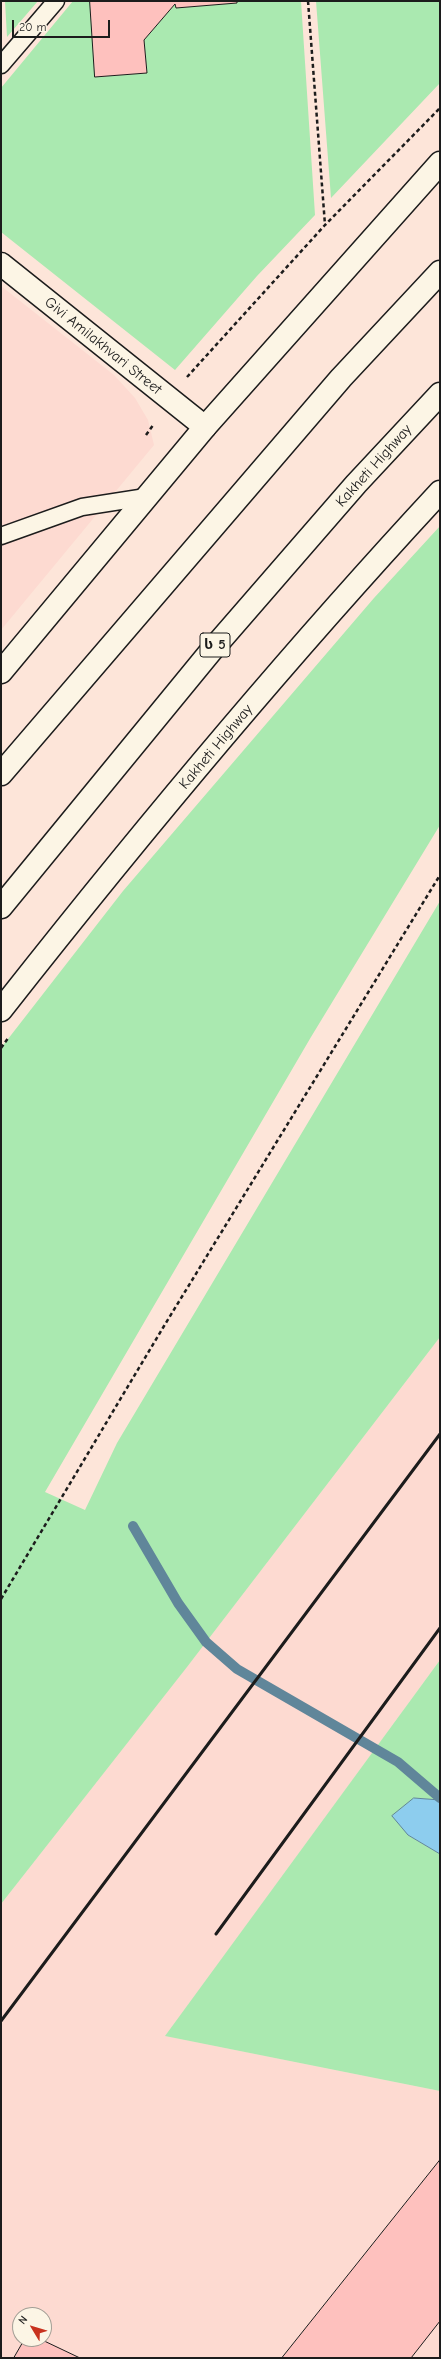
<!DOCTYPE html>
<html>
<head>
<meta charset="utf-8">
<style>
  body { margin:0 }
  #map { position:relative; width:441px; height:2359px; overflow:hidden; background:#fde5d9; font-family:"Comic Neue",sans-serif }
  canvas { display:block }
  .frame { position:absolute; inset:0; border:2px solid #1c1c1c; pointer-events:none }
  .north { position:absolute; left:12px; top:2307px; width:40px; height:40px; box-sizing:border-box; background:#fcf5e5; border:1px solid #a29e95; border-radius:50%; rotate:308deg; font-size:11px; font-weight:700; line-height:16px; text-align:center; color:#1c1c1c }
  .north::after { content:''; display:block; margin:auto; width:14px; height:18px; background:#c8321e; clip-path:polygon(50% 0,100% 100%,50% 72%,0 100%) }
  .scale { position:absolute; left:12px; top:20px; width:98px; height:18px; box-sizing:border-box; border:2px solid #1c1c1c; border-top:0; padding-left:5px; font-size:12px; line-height:14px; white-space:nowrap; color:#1c1c1c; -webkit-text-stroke:3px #fcf5e5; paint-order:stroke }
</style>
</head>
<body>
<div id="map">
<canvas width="441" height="2359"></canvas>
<div class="frame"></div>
<div class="north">N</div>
<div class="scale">20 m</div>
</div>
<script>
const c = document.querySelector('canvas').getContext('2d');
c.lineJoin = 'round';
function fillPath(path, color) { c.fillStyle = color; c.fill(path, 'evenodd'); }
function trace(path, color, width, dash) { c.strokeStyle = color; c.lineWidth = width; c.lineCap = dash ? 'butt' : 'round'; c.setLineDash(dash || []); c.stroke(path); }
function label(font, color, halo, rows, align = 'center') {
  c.font = font + ' "Comic Neue","Noto Sans Georgian",sans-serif'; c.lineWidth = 4; c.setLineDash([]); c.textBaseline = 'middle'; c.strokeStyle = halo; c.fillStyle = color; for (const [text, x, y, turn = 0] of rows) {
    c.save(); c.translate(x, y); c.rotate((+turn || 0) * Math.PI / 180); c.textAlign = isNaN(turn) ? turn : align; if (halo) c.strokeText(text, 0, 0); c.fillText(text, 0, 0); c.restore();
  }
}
const built = new Path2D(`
  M1 286 114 375 135 398 148 420 154 445 1 630Z
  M440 1337V1660L166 2036 440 2091V2358H1V1904L206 1642ZM20 2315H44V2339H20Z`);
const green = new Path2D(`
  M5 1H38L7 37Z
  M73 1H90L95 77 147 73 144 40 175 4 176 8 236 3 237 1H301L315 215 257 276 175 370 1 232V88Z
  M316 1H440V83L331 198Z
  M440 526V825L311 1037 45 1492 85 1510 117 1443 440 901V1337L187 1667 1 1904V1048L123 891 374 598Z
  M440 1660V1800L414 1798 408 1835 440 1854V2091L165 2036Z`);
const water = new Path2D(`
  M414 1798 440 1800V1854L408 1835 392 1816Z`);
const stream = new Path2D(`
  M133 1526 178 1603 206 1642 237 1669 398 1762 440 1798`);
const building = new Path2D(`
  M90 1H237V3L176 8 175 4 144 40 147 73 95 77Z
  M440 2160V2321L411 2358H282Z
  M25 2339H40L80 2358H14Z`);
const path = new Path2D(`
  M308 1 325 225
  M187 377 325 225 440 108
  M146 435 154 424
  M1 1048 9 1037
  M1 1599 164 1326 440 875`);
const service = new Path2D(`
  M1 65 56 1
  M1 536 82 507 146 497`);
const minor = new Path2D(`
  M1 264 205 427`);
const tertiary = new Path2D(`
  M1 672 205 427 440 163
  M1 1010C141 832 286 658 440 492`);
const trunk = new Path2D(`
  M1 774 341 378 440 272
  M1 907 211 651 356 484 440 394`);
const rail = new Path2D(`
  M216 1934 440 1628
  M1 2021 440 1434`);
const shields = [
  [215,645,30]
];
const shieldNames = [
  ["ს 5",215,645]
];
const streetNames = [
  ["Givi Amilakhvari Street",103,346,39],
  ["Kakheti Highway",374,466,-48],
  ["Kakheti Highway",216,747,-50]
];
fillPath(built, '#fddad1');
fillPath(green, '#aae9b0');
fillPath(water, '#8dcdee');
trace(water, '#60869a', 1);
trace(stream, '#60869a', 10);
fillPath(building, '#fec1be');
trace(building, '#1c1c1c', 1);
trace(service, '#1c1c1c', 19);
trace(minor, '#1c1c1c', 25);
trace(tertiary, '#1c1c1c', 25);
trace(trunk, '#1c1c1c', 25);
trace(path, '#1c1c1c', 2.5, [4, 3]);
trace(service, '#fcf5e5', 16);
trace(minor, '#fcf5e5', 22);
trace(tertiary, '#fcf5e5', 22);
trace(trunk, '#fcf5e5', 22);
trace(rail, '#1c1c1c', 3);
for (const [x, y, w] of shields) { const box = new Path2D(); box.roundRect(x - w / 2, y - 12, w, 24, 3); c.fillStyle = '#fcf5e5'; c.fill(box); trace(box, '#1c1c1c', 1); }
label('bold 14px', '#1c1c1c', null, shieldNames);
label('15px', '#1c1c1c', '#fcf5e5', streetNames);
</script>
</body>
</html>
